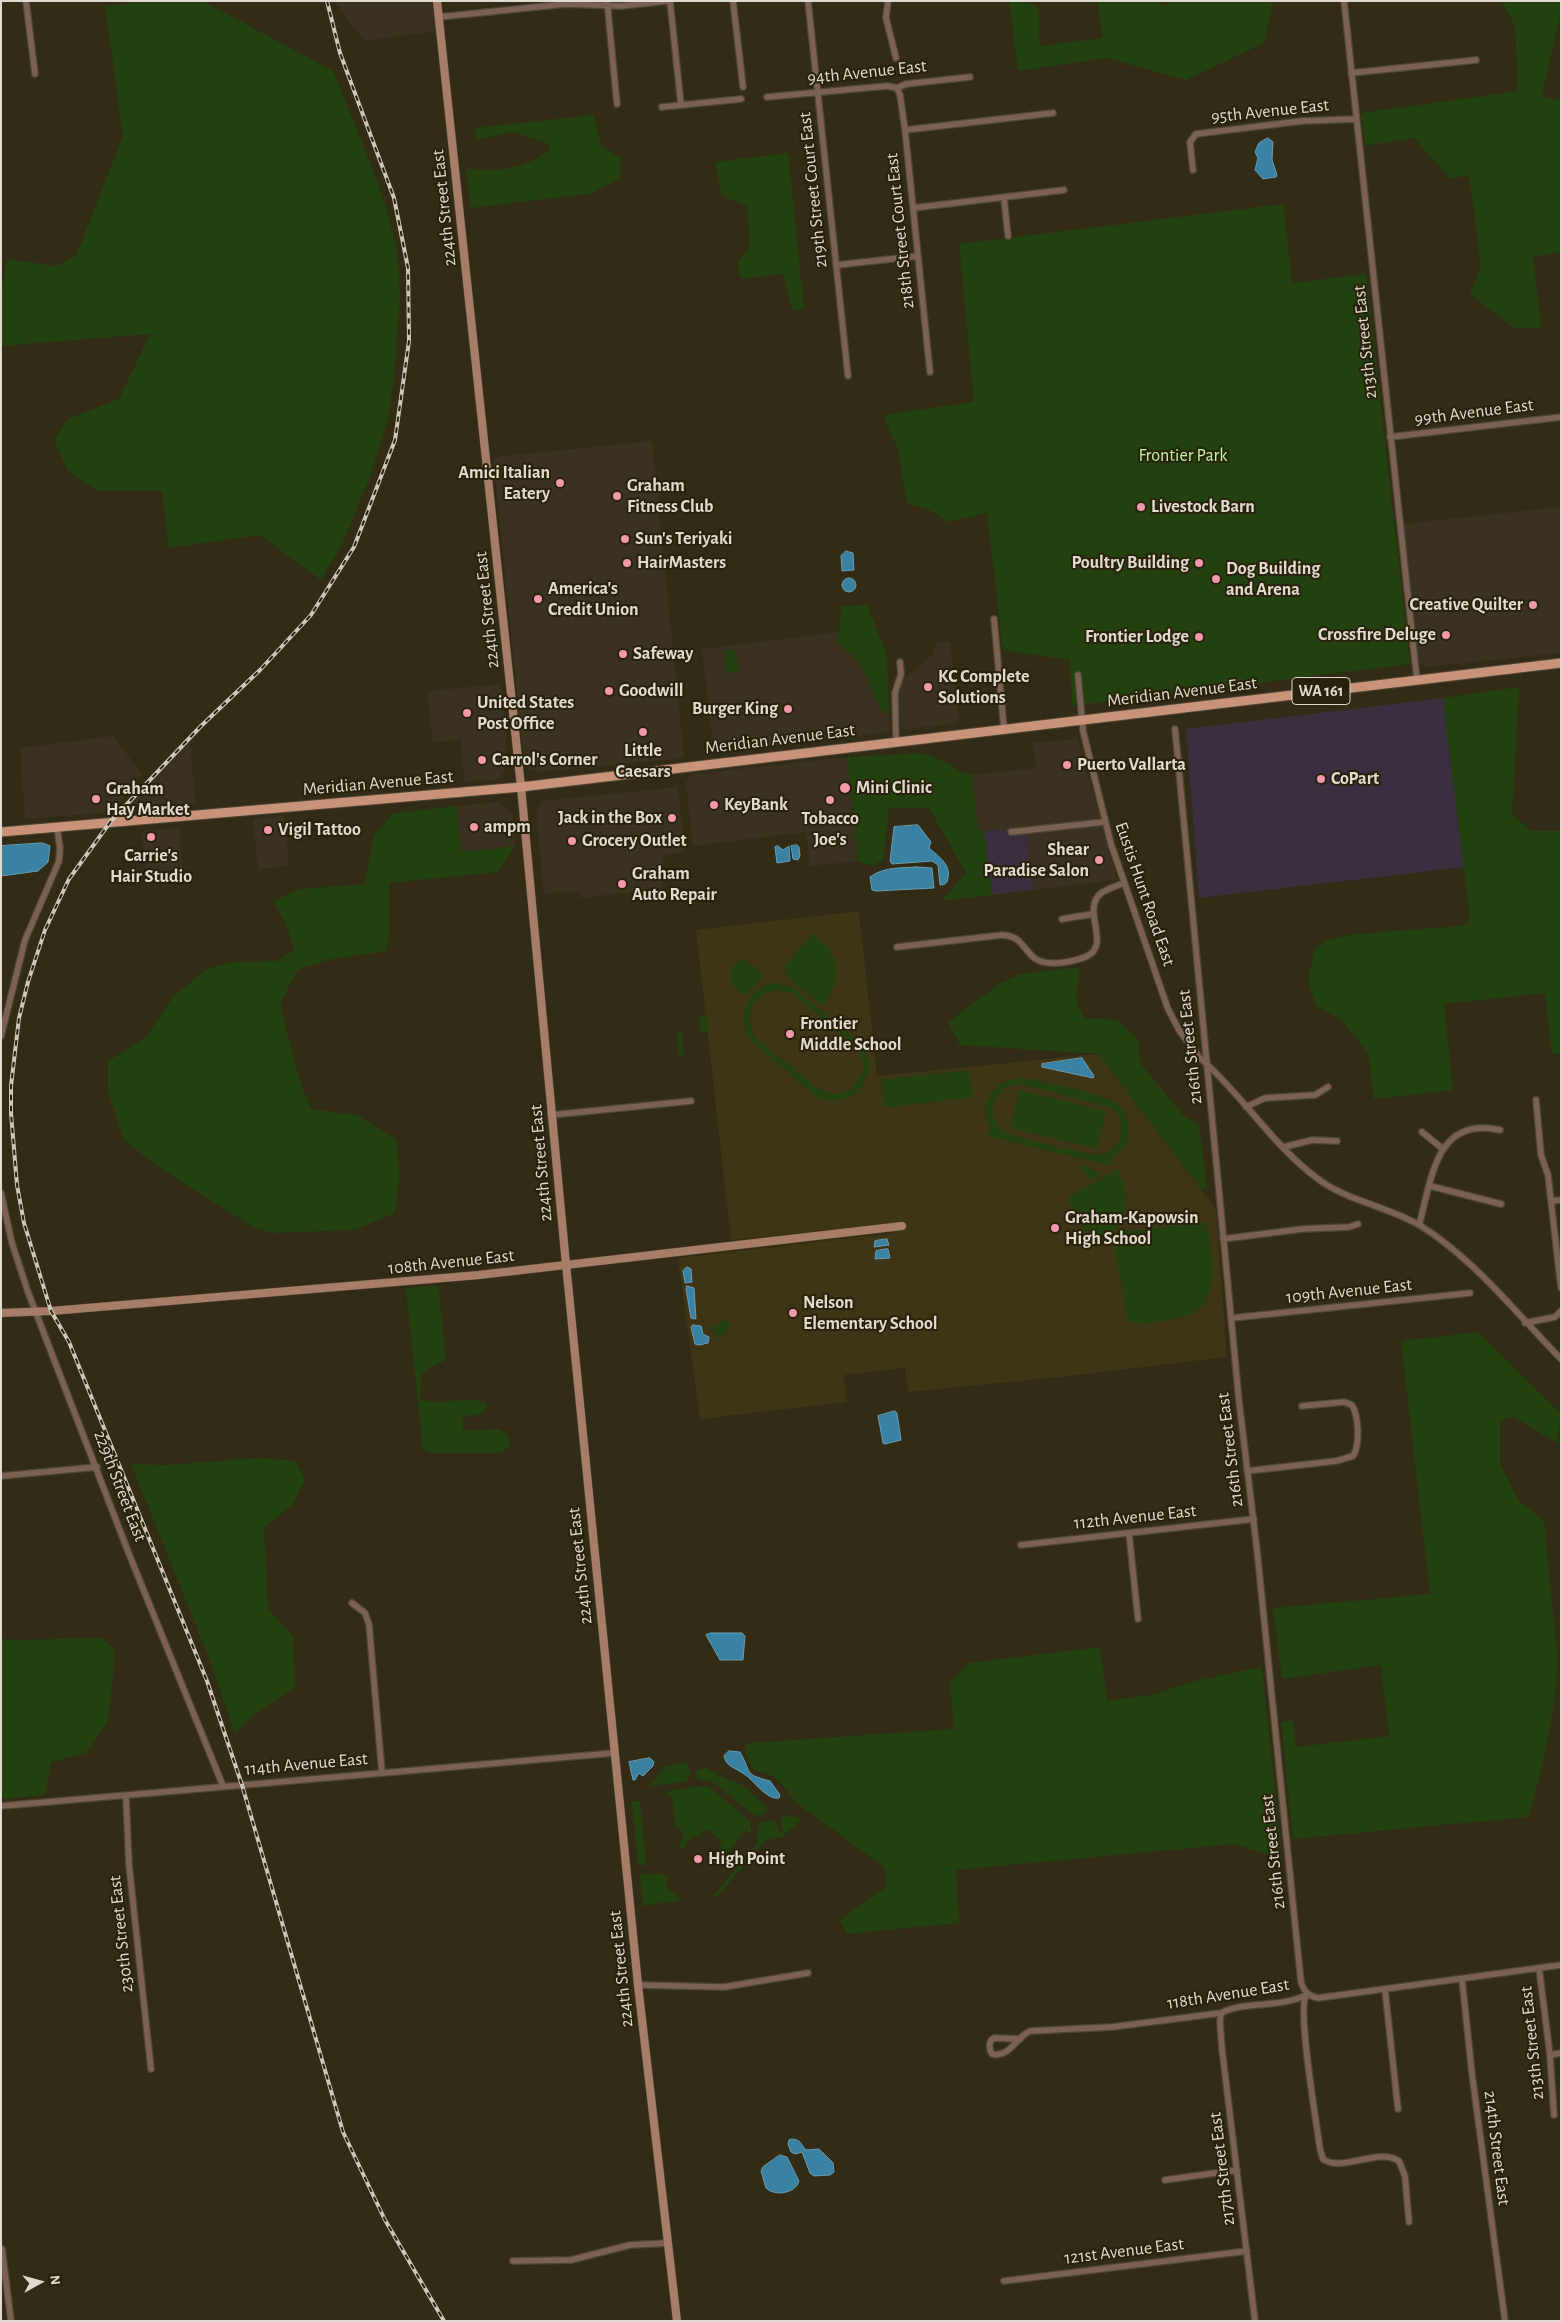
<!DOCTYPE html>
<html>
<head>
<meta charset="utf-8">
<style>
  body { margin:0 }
  #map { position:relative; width:1562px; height:2322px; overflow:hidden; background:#322b15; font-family:"Alegreya Sans",sans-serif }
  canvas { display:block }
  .frame { position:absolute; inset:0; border:2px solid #e0dbce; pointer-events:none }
  .north { position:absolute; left:15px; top:2257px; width:50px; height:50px; -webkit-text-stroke:4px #28210b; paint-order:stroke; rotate:83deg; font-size:14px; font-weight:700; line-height:20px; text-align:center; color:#e0dbce }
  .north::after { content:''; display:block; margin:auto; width:18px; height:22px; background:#e0dbce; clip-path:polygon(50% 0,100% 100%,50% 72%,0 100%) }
</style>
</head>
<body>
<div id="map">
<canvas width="1562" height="2322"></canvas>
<div class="frame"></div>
<div class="north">N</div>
</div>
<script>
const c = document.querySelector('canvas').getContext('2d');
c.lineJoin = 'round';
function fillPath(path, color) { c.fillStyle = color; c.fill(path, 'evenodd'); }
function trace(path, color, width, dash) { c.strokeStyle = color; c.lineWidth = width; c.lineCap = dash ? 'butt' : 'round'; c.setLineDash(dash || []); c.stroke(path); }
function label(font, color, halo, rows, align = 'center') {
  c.font = font + ' "Alegreya Sans",sans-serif'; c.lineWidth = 4; c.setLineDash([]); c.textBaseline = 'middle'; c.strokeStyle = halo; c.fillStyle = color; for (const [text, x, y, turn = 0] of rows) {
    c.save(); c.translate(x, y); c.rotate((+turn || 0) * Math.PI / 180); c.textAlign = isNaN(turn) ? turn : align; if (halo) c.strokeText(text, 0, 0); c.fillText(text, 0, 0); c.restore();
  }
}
const commercial = new Path2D(`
  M334 1H432L436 31 364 41Z
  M652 441 684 758 540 772 530 769 524 762 493 457Z
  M1561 507V653L1425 667 1416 661 1403 524Z
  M839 632 838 642 860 663 882 712 889 715 890 732 714 753 702 649Z
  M936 642H950L959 723 901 730 898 700 899 687 905 678 933 654Z
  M501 684 507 736 505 747 506 769 499 779 464 782 461 740 433 742 427 691Z
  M113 736 142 774 113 812 25 819 20 748Z
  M1078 739 1117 880 1033 890 1026 834 1009 835 1003 830 984 832 978 830 972 775 1036 768 1033 743Z
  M190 741 195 804 125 809Z
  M847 757 858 861 810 866 806 832 693 846 686 782 692 774Z
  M678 787 685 852 663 855 662 889 580 898 579 891 544 894 536 812 542 801Z
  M497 802 512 813 515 846 461 853 456 806Z
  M284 816 289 866 258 869 253 819Z
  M179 828 183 869 146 872 142 831Z`);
const industrial = new Path2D(`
  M1443 698 1464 867 1199 898 1186 729Z
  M1003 829 1009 835 1026 834 1033 890 992 895 984 832Z`);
const built = new Path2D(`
  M859 911 877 1076 1098 1054 1216 1209 1227 1357 1070 1376 908 1392 905 1368 844 1375 847 1402 700 1419 678 1258 893 1233V1223L731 1240 696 930Z`);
const green = new Path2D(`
  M153 1H203L333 71 372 167 387 210 397 250 400 293 395 365 389 415 371 474 344 540 321 580 260 535 169 548 162 491H97L67 470 54 440 68 419 119 399 150 334 1 346V291L7 259 56 266 76 256 123 136 105 6Z
  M1009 1H1021L1038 7 1040 46 1102 38 1098 1H1154L1165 6 1171 1H1273L1264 43 1186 80 1107 58 1018 71Z
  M1501 1H1561V10L1542 96 1561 101V252L1533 257 1541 328H1514L1470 294 1481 265 1469 175 1451 179 1414 138 1365 146 1361 113 1518 91 1515 26Z
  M593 115 602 146 621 158 619 179 589 194 471 208 466 169C502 171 518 171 549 151L548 144 513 132 476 140 475 128Z
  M788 153 804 309 792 310 783 274 741 279 737 264 750 246 747 206 722 196 715 162Z
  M1283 204 1292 283 1366 274 1410 664 1072 706 1070 660 1003 650 987 513 948 522 929 510 907 503 898 450 883 415 974 402 959 244Z
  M867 605 887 655 889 715 882 712 860 663 838 642 842 606Z
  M736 650 738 671 727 673 724 651Z
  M1519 687 1512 814 1531 831H1561V1053L1552 1054 1545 993 1444 1004 1453 1090 1374 1099 1368 1053 1342 1020 1316 1006 1308 981 1314 950 1327 940 1355 934 1462 926 1470 920 1443 698Z
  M922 753 951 764 958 771 972 775 978 830 984 832 992 895 941 901 966 873 929 808H889L883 860 872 866 858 861 847 757Z
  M456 806 461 852 515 846 498 872 389 883V931L386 951 327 960 297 970 280 1005 298 1075 311 1109 357 1115 397 1140 399 1178 395 1213 354 1230 272 1233 253 1227 163 1170 124 1140 108 1091V1061L146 1037 173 997 206 969 231 962 277 961 294 950 286 924 273 901 300 889 365 884 374 835 394 813Z
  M813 933C842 957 843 976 823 1007L786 975 785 966Z
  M743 958 762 974V977L747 995C732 990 728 981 732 967Z
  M1080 967 1076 1000 1084 1018 1117 1020 1138 1039 1140 1063 1184 1116 1199 1125 1207 1187 1202 1190 1098 1054 960 1045 948 1022 999 984 1021 974Z
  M772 983 793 987 863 1046 869 1062V1070L861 1087 853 1095 843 1100H820L747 1037 743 1018 748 1000 758 989ZM775 990 792 993 858 1048 863 1062V1070L856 1084 851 1089 836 1094 821 1091 755 1038 749 1021 752 1006 762 995Z
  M707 1015 709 1032 701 1033 699 1016Z
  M682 1031 684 1055H679L677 1032Z
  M969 1070 973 1097 884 1108 881 1080Z
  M1016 1078C1032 1078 1105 1094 1117 1103 1125 1110 1130 1120 1129 1130 1129 1143 1121 1152 1111 1158L1113 1159 1112 1166 987 1136 989 1129 992 1130C978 1108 990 1082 1016 1078ZM1020 1084 1111 1108C1131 1124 1121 1154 1095 1155 1080 1152 1012 1138 1002 1130 993 1123 990 1110 995 1099 1000 1089 1009 1084 1020 1084Z
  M1019 1090 1106 1111 1097 1149 1010 1128Z
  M1081 1165 1098 1172 1097 1177 1091 1180 1079 1167Z
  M1117 1169C1135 1201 1124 1230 1095 1248L1068 1201 1071 1195Z
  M1207 1222C1212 1254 1225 1304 1183 1317 1168 1321 1152 1322 1137 1325L1128 1319 1113 1241 1120 1232Z
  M438 1285 446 1360 428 1368 422 1374 420 1394 422 1399C438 1407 465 1394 486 1403L487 1407 481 1414 462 1418 463 1431 497 1429 506 1433 511 1445 501 1453H432L423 1449 406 1288Z
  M727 1319 731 1327 722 1336 717 1338 711 1327Z
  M1478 1332 1561 1414 1557 1443 1514 1417 1500 1421V1464L1518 1500 1544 1521 1556 1645C1562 1684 1542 1776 1528 1817L1293 1839 1281 1722 1293 1720 1296 1747 1389 1736 1381 1665 1282 1679 1273 1608 1430 1594 1401 1341Z
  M258 1458 296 1461 305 1480 292 1505 264 1528 268 1609 293 1636 295 1687 255 1714 235 1734 209 1658 131 1464 164 1465Z
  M1 1638 7 1640 102 1638 114 1649 113 1676 108 1722 85 1753 51 1762 45 1795 1 1799Z
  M1100 1647 1107 1701 1151 1695 1194 1681 1262 1667 1282 1859 1235 1844 956 1870 959 1923 847 1934 840 1920 887 1886 885 1868 798 1804C790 1797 786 1787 778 1780 762 1766 749 1781 745 1747L748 1743 954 1729 950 1683 969 1663Z
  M686 1763C691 1768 691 1777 686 1782L650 1786 664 1768V1766Z
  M705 1767 724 1778 741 1784 766 1806 767 1812 760 1816 754 1815 713 1782 697 1779 696 1771Z
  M704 1786 710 1788 750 1821 752 1833 746 1830 717 1866 711 1861 722 1845 718 1842 720 1840 709 1831 703 1830 698 1839 693 1836 683 1849 679 1847 684 1834 680 1829 675 1827 672 1796H666L667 1792 671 1790Z
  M632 1801H640L646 1865H638Z
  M783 1814 799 1818 800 1821 782 1837 765 1841 717 1897 714 1895 759 1842 756 1839 760 1822 772 1820 776 1822 780 1832H783L781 1819Z
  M662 1873 668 1879 666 1886 682 1900 643 1906 640 1875Z`);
const water = new Path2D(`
  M1268 138 1273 142 1272 160 1277 175 1276 177 1263 179 1255 170 1258 158 1255 152 1259 143Z
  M846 551 853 553 854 570 842 571 841 556Z
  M842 585a7 7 0 1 1 14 0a7 7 0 1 1-14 0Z
  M918 825 931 842 929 848C938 856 951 864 948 878 947 883 946 885 940 885L938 865 932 861 892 864 890 861 894 827Z
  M43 843 50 846 48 862 38 871 1 876V846Z
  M797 845 799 847 800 856 798 860 793 859 791 846Z
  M778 846 783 850 789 846 790 861 777 863 775 847Z
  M917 867 932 868 934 888 876 891 872 890 870 877C883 867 901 868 917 867Z
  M1082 1058 1094 1076 1093 1078 1042 1067V1064Z
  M887 1239 889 1245 874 1247 875 1241Z
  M888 1249 890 1258 875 1259 876 1251Z
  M687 1267 691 1269 692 1282 685 1283 683 1271Z
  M687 1286 694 1288 696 1319 691 1318 686 1289Z
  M693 1325 701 1326 703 1334 709 1337 708 1343 699 1345 695 1344 691 1327Z
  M895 1411 897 1413 901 1440 885 1444 883 1443 878 1416Z
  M711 1633H742L745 1636 743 1660H720L706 1635Z
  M729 1751 740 1752C752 1773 743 1774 770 1781L780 1795 779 1798C766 1800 754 1780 744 1774 736 1768 726 1767 724 1756Z
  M650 1758 654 1762 653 1766 643 1776 639 1773 635 1780H633L629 1762Z
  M792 2139C802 2140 800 2144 806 2150L819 2149 833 2163 834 2172 830 2175 814 2176 810 2173 802 2152 795 2154 791 2152 788 2144 789 2140Z
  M780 2155 787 2157 799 2181C796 2193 775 2197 766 2188L761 2171 763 2167Z`);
const street = new Path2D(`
  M26 1 35 74
  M607 1 617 104
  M670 1 681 105
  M733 1 743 87
  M808 1 848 376
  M888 1 886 18 896 58
  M1344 1 1417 680
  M439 17 566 4 621 6 666 1
  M1351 73 1476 60
  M897 88 900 95 905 130 930 372
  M767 97 887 86 897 88 906 84 970 77
  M662 107 741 99
  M905 130 1053 113
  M1193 170 1190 142 1196 134 1302 121 1356 119
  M1004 198 1008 236
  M913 208 1064 190
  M837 265 918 256
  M1390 437 1561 417
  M994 619 1004 729
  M1078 675 1083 731 1111 844 1168 1009 1179 1030 1199 1057C1242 1094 1272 1145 1318 1179 1349 1202 1388 1206 1421 1226 1475 1260 1517 1314 1561 1359
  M1175 729 1239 1401 1257 1550 1301 1982C1304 1991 1308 1996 1318 1998L1561 1965
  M896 741 895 693 901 674 900 662
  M1011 832 1104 822
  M1062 919 1093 914
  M897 947 1002 935C1020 936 1021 945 1032 956 1042 967 1066 963 1079 959 1117 950 1080 913 1100 894 1106 889 1117 886 1124 883
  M1 1036 25 940 59 861 60 848 57 828
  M1536 1100 1541 1155 1548 1175 1551 1201 1561 1288
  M1246 1107 1265 1098 1315 1095 1328 1087
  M551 1115 691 1101
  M1422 1132 1443 1149
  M1284 1147 1312 1140 1337 1141
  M1430 1186 1501 1204
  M1 1193 12 1243 28 1292 129 1554 223 1786
  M1551 1201 1561 1200
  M1419 1225C1432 1179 1435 1116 1500 1130
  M1223 1239 1302 1229 1349 1227 1358 1224
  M1232 1318 1470 1293
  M1525 1323 1555 1317 1561 1311
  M1247 1471 1336 1461 1353 1456C1360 1445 1359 1417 1352 1405L1344 1402 1302 1406
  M1 1476 97 1467
  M1129 1533 1138 1619
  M1021 1545 1254 1519
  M352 1603 365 1613 369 1624 382 1773
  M126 1796 129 1865 151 2069
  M1 1806 614 1753
  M1539 1968 1550 2055 1554 2115
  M1462 1979 1472 2074 1505 2321
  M638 1985 724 1987 808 1973
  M1385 1990 1398 2109
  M1306 1996C1297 2010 1317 2125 1320 2149L1323 2159C1342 2173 1378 2147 1399 2161L1405 2176 1409 2222
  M1221 2013 1220 2022 1222 2049 1255 2321
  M1020 2039 994 2038C988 2041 989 2049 992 2054 1010 2058 1016 2037 1030 2031L1112 2027 1221 2013C1247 2000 1281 2009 1308 1994
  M1550 2055 1561 2053
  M1165 2180 1237 2170
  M2 2249 11 2321
  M513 2261 571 2260 630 2245 668 2243
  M1004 2281 1247 2251`);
const secondary = new Path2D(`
  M437 1 521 787 566 1264 638 1985 677 2321
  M1 1313 51 1311 479 1275 902 1226`);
const primary = new Path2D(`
  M1 832 521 787 1561 663`);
const rail = new Path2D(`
  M327 1 340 53 394 198 408 268 409 341 395 440 354 547 311 615 260 670 201 726 111 821 69 879 45 930 28 982 19 1018 11 1086V1113L17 1185 24 1223 51 1311 69 1342 207 1681 242 1785 343 2132 385 2220 444 2321`);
const markers = [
  [560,483,5,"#f29aac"],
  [617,496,5,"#f29aac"],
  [1141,507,5,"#f29aac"],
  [625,539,5,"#f29aac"],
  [627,563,5,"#f29aac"],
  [1199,563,5,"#f29aac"],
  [1216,579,5,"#f29aac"],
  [538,599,5,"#f29aac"],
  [1533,605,5,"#f29aac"],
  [1446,635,5,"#f29aac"],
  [1199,637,5,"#f29aac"],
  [623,654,5,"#f29aac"],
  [928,687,5,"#f29aac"],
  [609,691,5,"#f29aac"],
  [788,709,5,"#f29aac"],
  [467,713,5,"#f29aac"],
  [643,732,5,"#f29aac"],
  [482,760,5,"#f29aac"],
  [1067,765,5,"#f29aac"],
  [1321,779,5,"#f29aac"],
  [845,788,6,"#f29aac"],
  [96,799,5,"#f29aac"],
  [830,800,5,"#f29aac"],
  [714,805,5,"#f29aac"],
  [672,818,5,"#f29aac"],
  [474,827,5,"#f29aac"],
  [268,830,5,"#f29aac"],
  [151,837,5,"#f29aac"],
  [572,841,5,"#f29aac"],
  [1099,860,5,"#f29aac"],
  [622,884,5,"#f29aac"],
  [790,1034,5,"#f29aac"],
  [1055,1228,5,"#f29aac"],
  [793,1313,5,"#f29aac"],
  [698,1859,5,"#f29aac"]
];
const shields = [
  [1321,691,58]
];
const shieldNames = [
  ["WA 161",1321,691]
];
const streetNames = [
  ["94th Avenue East",867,72,-6],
  ["95th Avenue East",1270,111,-6],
  ["219th Street Court East",813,190,-96],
  ["224th Street East",444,208,-96],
  ["218th Street Court East",900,231,-96],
  ["213th Street East",1365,342,-96],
  ["99th Avenue East",1474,412,-7],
  ["224th Street East",487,610,-96],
  ["Meridian Avenue East",1182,692,-7],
  ["Meridian Avenue East",780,739,-7],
  ["Meridian Avenue East",378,783,-5],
  ["Eustis Hunt Road East",1145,894,71],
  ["216th Street East",1190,1047,-96],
  ["224th Street East",541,1163,-95],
  ["108th Avenue East",451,1262,-6],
  ["109th Avenue East",1349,1291,-6],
  ["216th Street East",1230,1450,-97],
  ["229th Street East",120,1486,69],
  ["112th Avenue East",1135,1517,-6],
  ["224th Street East",580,1566,-96],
  ["114th Avenue East",306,1764,-5],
  ["216th Street East",1273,1852,-96],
  ["230th Street East",121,1934,-96],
  ["224th Street East",621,1969,-96],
  ["118th Avenue East",1228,1994,-9],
  ["213th Street East",1532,2043,-96],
  ["214th Street East",1497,2148,83],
  ["217th Street East",1222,2169,-97],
  ["121st Avenue East",1124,2251,-7]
];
const parkNames = [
  ["Frontier Park",1183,456]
];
const poiNames = [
  ["Amici Italian",550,473,"right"],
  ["Eatery",550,494,"right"],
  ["Graham",627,486],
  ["Fitness Club",627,507],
  ["Livestock Barn",1151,507],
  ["Sun's Teriyaki",635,539],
  ["HairMasters",637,563],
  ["Poultry Building",1189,563,"right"],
  ["Dog Building",1226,569],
  ["and Arena",1226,590],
  ["America's",548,589],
  ["Credit Union",548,610],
  ["Creative Quilter",1523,605,"right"],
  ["Crossfire Deluge",1436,635,"right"],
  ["Frontier Lodge",1189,637,"right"],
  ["Safeway",633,654],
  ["KC Complete",938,677],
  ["Solutions",938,698],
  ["Goodwill",619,691],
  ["United States",477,703],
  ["Post Office",477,724],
  ["Burger King",778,709,"right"],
  ["Little",643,751,"center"],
  ["Caesars",643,772,"center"],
  ["Carrol's Corner",492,760],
  ["Puerto Vallarta",1077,765],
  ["CoPart",1331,779],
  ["Mini Clinic",856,788],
  ["Graham",106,789],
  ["Hay Market",106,810],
  ["KeyBank",724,805],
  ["Jack in the Box",662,818,"right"],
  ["Tobacco",830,819,"center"],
  ["Joe's",830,840,"center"],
  ["ampm",484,827],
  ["Vigil Tattoo",278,830],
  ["Grocery Outlet",582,841],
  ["Shear",1089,850,"right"],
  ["Paradise Salon",1089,871,"right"],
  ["Carrie's",151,856,"center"],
  ["Hair Studio",151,877,"center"],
  ["Graham",632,874],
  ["Auto Repair",632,895],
  ["Frontier",800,1024],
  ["Middle School",800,1045],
  ["Graham-Kapowsin",1065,1218],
  ["High School",1065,1239],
  ["Nelson",803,1303],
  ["Elementary School",803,1324],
  ["High Point",708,1859]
];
fillPath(commercial, '#3b3121');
fillPath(industrial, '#392f3e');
fillPath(built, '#3e3416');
fillPath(green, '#22410f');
fillPath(water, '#3a82a4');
trace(water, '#6c9db1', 1);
trace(street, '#4e4733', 8);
trace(secondary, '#4e4733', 9);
trace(primary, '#4e4733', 11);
trace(street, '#7b6054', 5.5);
trace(secondary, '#a77d69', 8);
trace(primary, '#c99379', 9);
trace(rail, '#cec8ba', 4);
trace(rail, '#28210b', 2, [5.5]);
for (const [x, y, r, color] of markers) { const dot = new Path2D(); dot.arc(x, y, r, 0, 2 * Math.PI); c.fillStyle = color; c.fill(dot); trace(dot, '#28210b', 2); }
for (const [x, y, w] of shields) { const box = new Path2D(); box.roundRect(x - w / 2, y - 13.5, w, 27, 4); c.fillStyle = '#28210b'; c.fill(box); trace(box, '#e0dbce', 1); }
label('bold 16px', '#e0dbce', null, shieldNames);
label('18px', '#e0dbce', '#28210b', streetNames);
label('18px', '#c0f6a6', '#28210b', parkNames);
label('bold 18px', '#e0dbce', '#28210b', poiNames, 'left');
</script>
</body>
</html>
